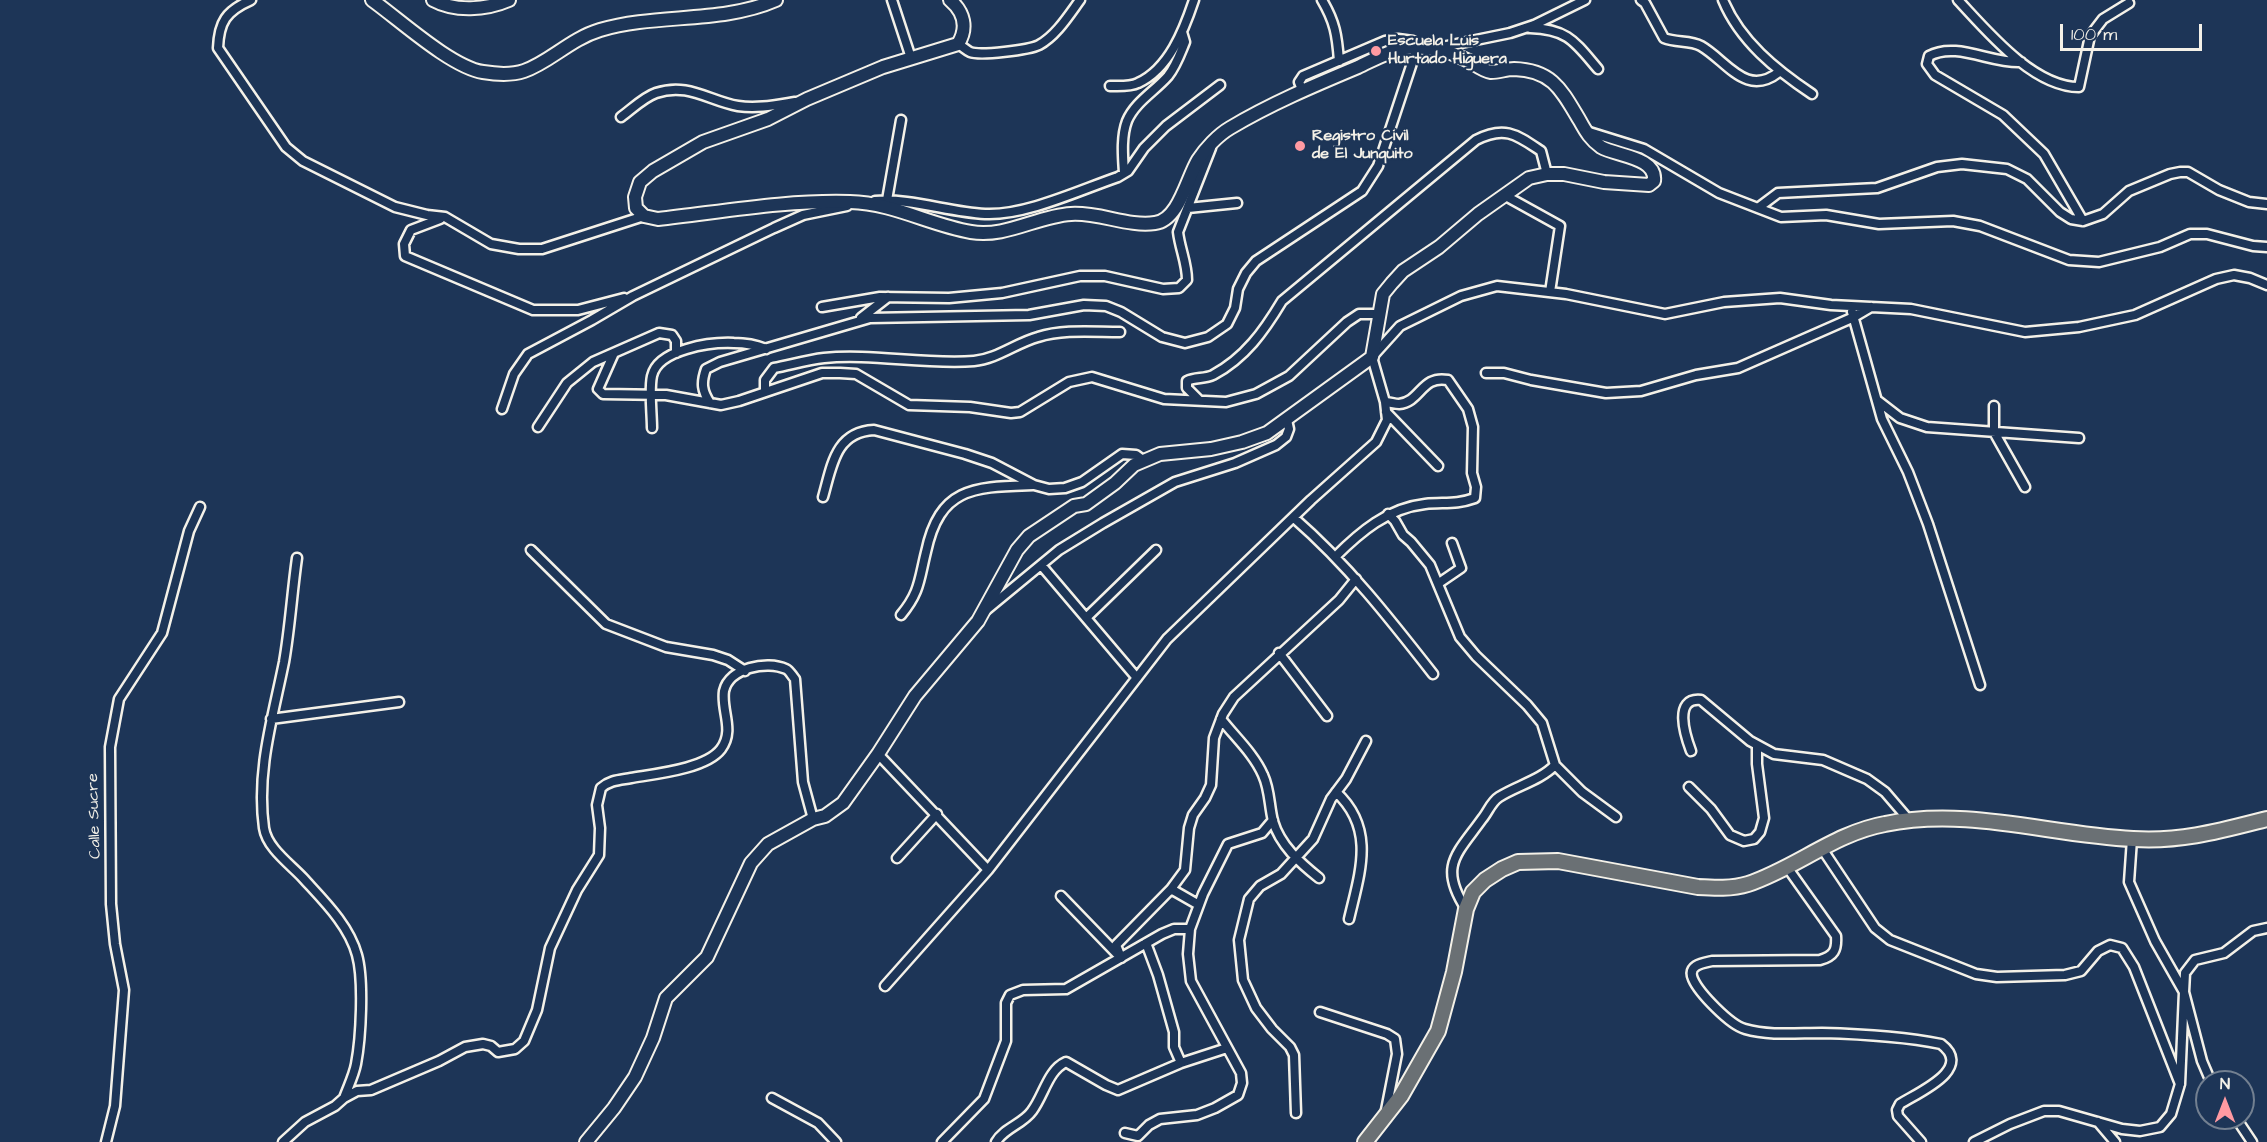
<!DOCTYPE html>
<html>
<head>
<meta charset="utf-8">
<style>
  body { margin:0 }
  #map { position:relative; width:2267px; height:1142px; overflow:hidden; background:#1d3557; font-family:"Architects Daughter",sans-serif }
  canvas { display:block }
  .north { position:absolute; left:2195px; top:1070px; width:60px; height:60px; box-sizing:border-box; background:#1d3557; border:2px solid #738091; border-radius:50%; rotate:0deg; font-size:16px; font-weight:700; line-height:24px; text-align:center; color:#f4f1e8 }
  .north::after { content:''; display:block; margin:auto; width:21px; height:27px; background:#ff9aa2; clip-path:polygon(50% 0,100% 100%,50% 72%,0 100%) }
  .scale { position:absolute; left:2060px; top:24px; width:142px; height:27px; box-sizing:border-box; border:3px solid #f4f1e8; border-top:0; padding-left:8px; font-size:18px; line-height:21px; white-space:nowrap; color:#f4f1e8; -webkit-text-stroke:4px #1d3557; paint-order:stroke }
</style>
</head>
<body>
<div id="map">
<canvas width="2267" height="1142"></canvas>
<div class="north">N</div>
<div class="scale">100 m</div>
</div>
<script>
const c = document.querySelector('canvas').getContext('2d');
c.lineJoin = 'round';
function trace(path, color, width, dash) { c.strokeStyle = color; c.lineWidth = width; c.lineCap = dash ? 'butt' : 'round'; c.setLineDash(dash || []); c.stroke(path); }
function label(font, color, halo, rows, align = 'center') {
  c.font = font + ' "Architects Daughter",sans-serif'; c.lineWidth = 4.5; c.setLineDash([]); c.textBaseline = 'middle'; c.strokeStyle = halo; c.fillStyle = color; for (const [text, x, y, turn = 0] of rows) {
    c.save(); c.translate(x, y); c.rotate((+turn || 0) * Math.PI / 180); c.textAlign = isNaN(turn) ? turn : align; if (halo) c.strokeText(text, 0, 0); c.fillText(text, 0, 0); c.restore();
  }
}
const street = new Path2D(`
  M251 0C226 11 219 22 218 48L286 147 303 161 395 207 427 215 445 217 491 244 519 249H542L644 216
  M892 0 911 58
  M1322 0C1335 22 1337 35 1339 61
  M1641 0 1645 3 1664 38C1676 43 1690 40 1701 46 1727 61 1746 98 1779 72
  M1723 0C1740 41 1776 70 1812 94
  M1958 0C1987 31 2033 87 2079 87L2090 36 2103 19 2129 3
  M1530 28C1568 29 1575 42 1598 69
  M958 44C962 46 966 50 970 52 980 56 1029 50 1039 45 1056 36 1069 15 1080 0
  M1437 48 1510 33 1534 25 1585 0
  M2021 62C1992 64 1956 41 1929 56L1927 64 1935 75 2003 115 2044 154 2083 221
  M1110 86C1119 86 1130 87 1138 83 1169 69 1184 30 1194 0
  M621 117C632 109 644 97 656 93 688 82 709 101 738 106 757 109 776 105 795 102
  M1586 131 1644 149 1719 193 1781 217 1826 215 1879 224 1953 221 1980 226 2069 260 2099 262 2160 247 2190 234H2207L2253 246 2267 247
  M1124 173C1123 157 1121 137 1127 121 1135 102 1155 91 1168 76 1176 66 1180 54 1185 42L1182 32
  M1504 195 1560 226 1550 292
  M887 200 901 120
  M875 201C911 198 948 212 985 214 1025 216 1080 190 1118 177L1128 171 1144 148 1166 126 1220 85
  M1188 208 1237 203
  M1758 208 1778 193 1877 188 1937 167 1962 164 2007 169 2027 179 2060 212 2071 219 2083 221 2103 214 2129 191 2170 174 2180 172H2188L2219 190 2249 202 2267 204
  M440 219 411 230 404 244 405 256 533 310H578L624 298
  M822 307 880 297 949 298 1002 293 1080 276H1105L1163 289 1179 288 1187 280C1187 263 1180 249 1178 232L1211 148
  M1852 312 1882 419 1908 472 1928 524 1980 685
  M861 318 888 297
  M614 353 598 389 603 394 666 395 721 405 739 401 822 373H840L856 374 909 405 970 407 1011 413 1020 412 1069 382 1092 377 1164 399 1226 402 1256 394 1289 376 1347 322 1359 314H1378
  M1486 373H1504L1531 380 1606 393 1641 391 1696 375 1738 368 1854 317 1871 307
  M765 391V380L774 368C790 365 807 360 824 358 871 353 925 365 974 361 997 359 1016 343 1038 337 1063 329 1093 332 1120 332
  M1199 400 1187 388V381C1195 377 1205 379 1213 375 1245 358 1264 331 1282 301L1476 140C1505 125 1517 135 1541 151L1547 174
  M1878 401 1900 418 1927 427 2079 438
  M710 403C702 391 701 383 706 369L720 362 870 318 1029 315 1084 305 1106 306 1121 312 1162 337 1185 343 1208 337 1227 324 1235 308 1238 289 1246 273 1256 261 1362 191 1378 166 1417 48 1413 41 1398 39 1385 41 1303 76 1299 82 1303 92
  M1994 406V432L2025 487
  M502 409 514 374 528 354 592 320 633 296 774 228 803 215 847 206
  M1386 412 1438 466
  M538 427 567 383 593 362 659 333 672 335 676 341V353
  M652 428C652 414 649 390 652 376 658 349 711 342 734 343 745 343 756 345 766 349
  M823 497C832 466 835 432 874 430L965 454 992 463 1034 485 1049 489 1065 488 1082 482 1122 454 1136 455 1144 461
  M1388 514 1395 521 1403 535 1411 542 1430 565 1460 637 1476 656 1527 705 1542 723 1555 765 1582 792 1616 817
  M1294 518C1347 564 1390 619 1433 674
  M531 550 606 624 666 647 713 655 728 660 745 671
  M1335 557C1360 532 1388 508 1425 504 1445 502 1455 505 1475 498L1476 487 1472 473 1473 427 1468 409 1448 380C1421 375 1421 402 1399 404 1395 404 1389 402 1385 402
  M297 558C292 593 290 628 284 662 273 717 256 771 264 828 267 848 290 864 303 878 323 900 349 925 357 955 364 980 361 1038 356 1064 354 1075 348 1087 344 1098
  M1041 565 1137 678
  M1439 583 1461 568 1452 543
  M985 611 1059 550 1103 523 1175 482 1235 463 1276 445 1286 437 1289 429 1287 420
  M901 615C920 592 919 580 926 552 940 486 975 487 1033 485
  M1086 618 1156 550
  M1279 653 1327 716
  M271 719 399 702
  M1221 719C1235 737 1254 754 1263 775 1270 790 1269 805 1273 821 1280 845 1300 863 1319 878
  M1691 751C1685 735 1673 697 1701 700L1750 741 1774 754 1823 760 1867 779 1885 792 1909 820
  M878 754 988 870
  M1689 787 1711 809 1730 835 1744 841 1754 839 1760 832 1764 818 1757 764V745
  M1336 792C1376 829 1360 872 1349 919
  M1821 847 1875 928 1890 940 1976 974 1997 977 2065 975 2081 971 2098 951 2110 945 2122 948 2134 967 2180 1084
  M897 858 937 814
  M1787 867 1836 936C1837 950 1834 956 1820 960L1712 961C1703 963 1687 965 1693 979 1699 993 1730 1025 1745 1029 1769 1036 1797 1033 1822 1033 1862 1034 1902 1036 1941 1044 1974 1069 1919 1092 1900 1104L1897 1110 1898 1116 1921 1142
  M1171 889 1199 905
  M1061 896 1119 956
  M1466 909C1438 866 1457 854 1482 819 1488 812 1491 802 1499 797 1516 786 1541 780 1555 765
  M1146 943 1158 975 1174 1032V1047L1181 1063
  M1121 958 1116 945 1171 889 1185 870 1189 828 1193 815 1205 798 1211 785 1214 738 1223 714 1234 697 1339 600 1356 579
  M885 986 988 870 1167 639 1311 500 1376 442 1387 420 1385 402 1372 357 1400 326 1461 296 1497 286 1566 294 1665 314 1724 302 1780 298 1831 305 1911 309 2025 332 2079 327 2135 315 2216 279 2234 275 2250 278 2267 285
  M1320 1012 1387 1034 1395 1039 1397 1054 1386 1110
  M2211 1082 2202 1061 2184 992 2185 973 2195 960 2224 953 2253 931 2267 928
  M772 1098 818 1123 836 1142
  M1296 1113 1294 1055 1290 1047 1272 1029 1256 1008 1243 980 1239 940 1249 899 1260 886 1281 874 1313 839 1331 799 1346 779 1366 741
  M2236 1118 2252 1142
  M2098 1122 2115 1142
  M1125 1133 1138 1136 1149 1125 1160 1119 1197 1115 1215 1108 1238 1095 1242 1083 1241 1073 1191 981 1188 954 1190 929 1203 894 1228 844 1262 833 1273 820
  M106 1142 115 1106 124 990 115 944 111 904 110 747 119 699 162 633 189 531 200 507
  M283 1142 305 1122 335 1106 344 1098 357 1091 371 1090 439 1061 465 1047 483 1044 491 1046 498 1052 515 1049 524 1041 537 1010 550 948 577 890 599 855 600 828 597 805 601 788C610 780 620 780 631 778 654 774 706 769 721 749 735 730 721 711 724 691 729 668 767 660 786 669 790 671 792 676 795 679L803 782 813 819
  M942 1142 984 1099 1006 1041V1003L1010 995 1023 990 1066 989 1162 934 1174 929H1190
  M996 1142C1004 1128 1023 1124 1032 1111 1044 1095 1048 1070 1066 1062L1106 1085 1118 1090 1181 1063 1227 1048
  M1974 1142 2010 1124 2044 1111H2059L2122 1129 2140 1131 2160 1127 2171 1114 2180 1084 2184 992 2155 941 2129 882 2132 839`);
const secondary = new Path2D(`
  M372 0C400 20 451 67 483 72 495 74 512 75 524 71 550 62 570 39 600 30 657 13 721 24 776 0
  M433 0C455 12 486 10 509 0
  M586 1142 614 1108 635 1077 653 1038 666 998 707 957 751 863 768 844 813 819 825 816 843 803 878 754 915 696 978 621 1017 550 1029 536 1074 506 1086 504 1115 483 1134 465 1160 454 1211 449 1242 442 1267 433 1372 357 1383 294 1392 283 1403 271 1439 247 1478 214 1529 178 1547 174H1564L1604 182 1649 185 1654 181C1657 157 1616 156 1601 147 1591 140 1586 132 1580 121 1562 91 1553 70 1514 69 1506 69 1499 72 1491 72 1484 71 1477 66 1471 62 1461 57 1445 50 1433 49 1425 48 1413 47 1405 48 1388 51 1373 60 1358 67 1315 85 1270 104 1230 128 1218 135 1205 149 1198 160 1187 178 1179 220 1155 223 1128 227 1099 212 1071 214 1037 216 1006 238 971 232 930 225 893 203 850 202 787 200 721 212 658 219L644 216 636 208 635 197 640 182 653 171 703 142 768 119 807 99 883 67 958 44C968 28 964 12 950 0`);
const primary = new Path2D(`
  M1365 1142 1401 1096 1438 1031 1454 972 1466 909 1473 892 1485 880 1502 869 1518 862 1558 861 1698 887C1714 888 1732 889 1748 884 1796 868 1835 833 1885 824 1968 807 2050 835 2133 839 2182 842 2220 831 2267 819`);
const markers = [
  [1376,51,6,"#ff9aa2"],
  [1300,146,6,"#ff9aa2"]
];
const poiNames = [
  ["Escuela Luis",1388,42],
  ["Hurtado Higuera",1388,60],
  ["Registro Civil",1312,137],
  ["de El Junquito",1312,155]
];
const streetNames = [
  ["Calle Sucre",95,816,-92]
];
trace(street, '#f4f1e8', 13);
trace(secondary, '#f4f1e8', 16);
trace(primary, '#f4f1e8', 18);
trace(street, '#1d3557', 8);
trace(secondary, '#1d3557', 12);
trace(primary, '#6a7074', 14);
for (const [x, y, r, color] of markers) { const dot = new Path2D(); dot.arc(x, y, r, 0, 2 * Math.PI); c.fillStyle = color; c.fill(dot); trace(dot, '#1d3557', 2); }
label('bold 16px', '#f4f1e8', '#1d3557', poiNames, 'left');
label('16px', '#f4f1e8', '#1d3557', streetNames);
</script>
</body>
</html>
